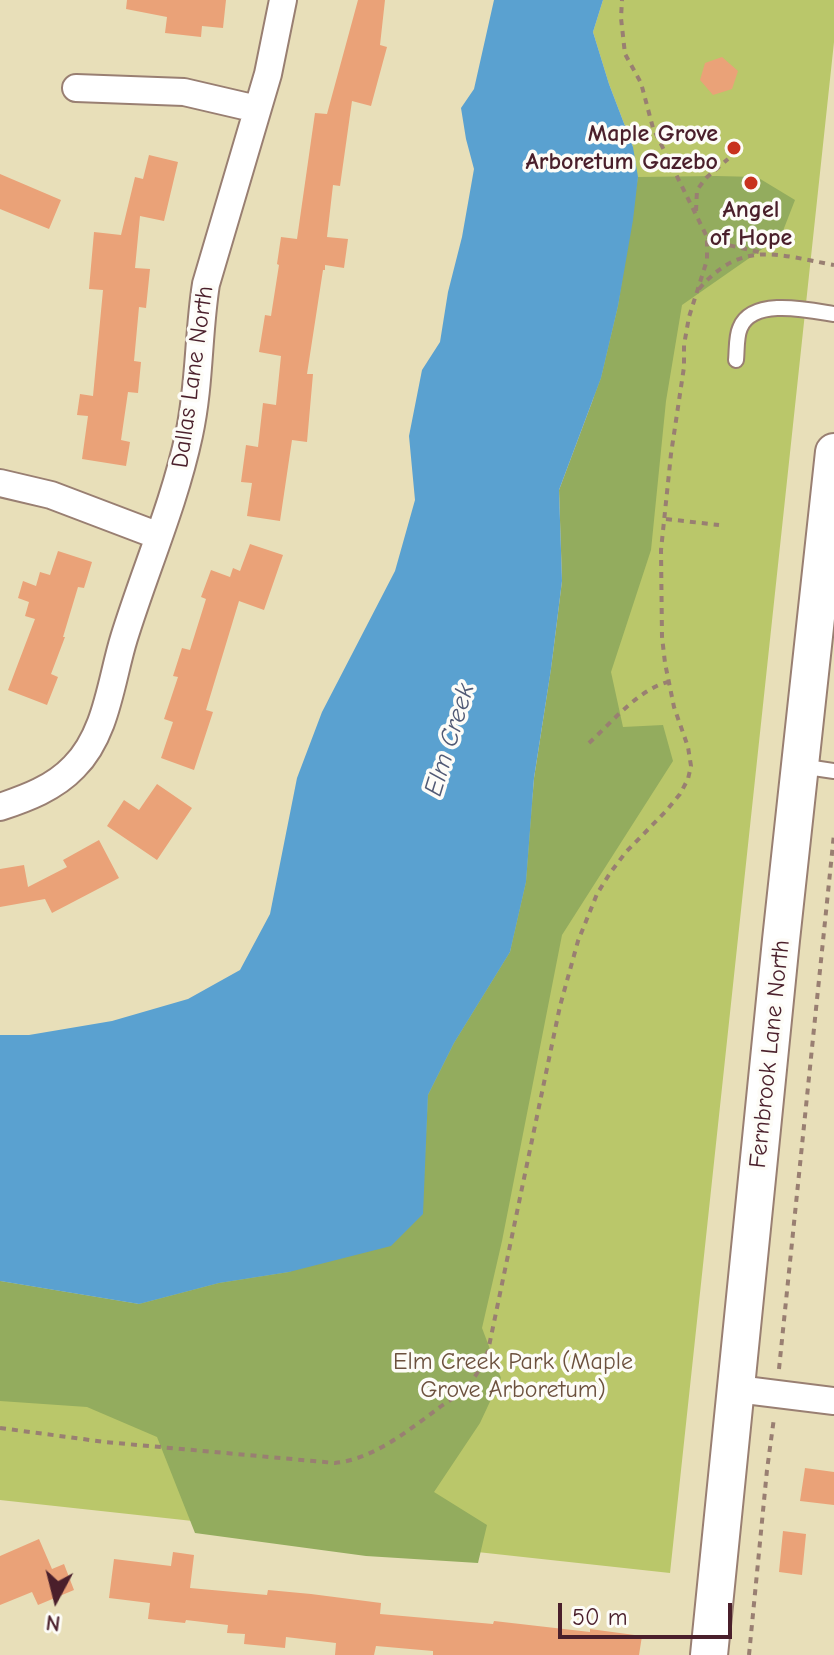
<!DOCTYPE html>
<html>
<head>
<meta charset="utf-8">
<style>
  body { margin:0 }
  #map { position:relative; width:834px; height:1655px; overflow:hidden; background:#e8dfb9; font-family:"Comic Neue",sans-serif }
  canvas { display:block }
  .north { position:absolute; left:16px; top:1559px; width:80px; height:80px; -webkit-text-stroke:6px #fdfcf7; paint-order:stroke; rotate:187deg; font-size:22px; font-weight:700; line-height:32px; text-align:center; color:#4a1f2b }
  .north::after { content:''; display:block; margin:auto; width:28px; height:36px; background:#4a1f2b; clip-path:polygon(50% 0,100% 100%,50% 72%,0 100%) }
  .scale { position:absolute; left:558px; top:1603px; width:174px; height:36px; box-sizing:border-box; border:4px solid #4a1f2b; border-top:0; padding-left:10px; font-size:24px; line-height:28px; white-space:nowrap; color:#4a1f2b; -webkit-text-stroke:6px #fdfcf7; paint-order:stroke }
</style>
</head>
<body>
<div id="map">
<canvas width="834" height="1655"></canvas>
<div class="north">N</div>
<div class="scale">50 m</div>
</div>
<script>
const c = document.querySelector('canvas').getContext('2d');
c.lineJoin = 'round';
function fillPath(path, color) { c.fillStyle = color; c.fill(path, 'evenodd'); }
function trace(path, color, width, dash) { c.strokeStyle = color; c.lineWidth = width; c.lineCap = dash ? 'butt' : 'round'; c.setLineDash(dash || []); c.stroke(path); }
function label(font, color, halo, rows, align = 'center') {
  c.font = font + ' "Comic Neue",sans-serif'; c.lineWidth = 7; c.setLineDash([]); c.textBaseline = 'middle'; c.strokeStyle = halo; c.fillStyle = color; for (const [text, x, y, turn = 0] of rows) {
    c.save(); c.translate(x, y); c.rotate((+turn || 0) * Math.PI / 180); c.textAlign = isNaN(turn) ? turn : align; if (halo) c.strokeText(text, 0, 0); c.fillText(text, 0, 0); c.restore();
  }
}
const green = new Path2D(`
  M603 0H834V42L670 1573 0 1500V1281L139 1304 510 952 551 669 633 147 609 84 593 32Z`);
const forest = new Path2D(`
  M716 176 757 177 795 200 781 236 682 305 666 401 651 550 611 672 623 727 663 725 673 761 562 935 502 1241 482 1328 501 1378 480 1423 434 1492 487 1525 478 1563 366 1556 195 1533 157 1437 87 1407 0 1401V1281L139 1304 219 1283 289 1272 422 1214 428 1095 454 1043 510 952 526 882 534 778 551 669 562 581 559 490 601 378 618 306 638 177Z`);
const water = new Path2D(`
  M494 0H603L593 32 609 84 633 147 638 177 633 220 618 306 601 378 559 490 562 581 551 669 534 778 526 882 510 952 454 1043 428 1095 423 1214 391 1246 289 1272 219 1283 139 1304 0 1281V1035H29L112 1021 188 999 240 970 270 914 297 778 322 712 395 571 415 500 409 436 422 370 440 342 448 292 462 237 474 169 466 139 461 108 474 89Z`);
const building = new Path2D(`
  M127 0H226L223 28 202 26 201 37 165 33 167 17 126 9Z
  M358 0H385L380 45 387 47 371 106 352 101 340 186 333 185 327 237 348 239 344 268 325 265V270H323L307 374H313L307 442 292 440 280 521 247 516 252 483 241 482 246 445 258 447 263 403 276 405 281 356 259 352 265 315 271 316 279 265 277 264 281 237 297 239 315 113 327 114Z
  M722 57 738 71 732 89 713 95 700 80 705 63Z
  M149 155 178 162 164 221 140 216 135 268 150 269 146 308 139 307 134 361 141 362 138 393 128 392 121 440 130 442 126 466 82 459 88 416 77 415 80 394 93 396 103 290 89 289 94 232 121 235 135 177 143 179Z
  M0 174 61 200 49 229 0 209Z
  M250 544 283 555 264 610 239 601 206 710 213 712 194 770 161 758 173 722 164 719 178 677 173 676 182 648 190 650 206 599 201 597 211 570 230 577 233 568 240 571Z
  M58 551 92 562 84 588 78 587 63 637H65L51 674 58 677 47 705 8 690 35 619 25 616 29 602 18 598 23 581 36 586 40 572 50 575Z
  M157 784 192 808 157 860 107 826 124 800 139 810Z
  M99 840 119 878 52 913 45 899 0 907V869L24 865 28 887 67 867 63 860Z
  M805 1468 834 1472V1505L800 1501Z
  M783 1531 806 1534 802 1575 779 1572Z
  M39 1539 52 1569 64 1564 74 1590 38 1605 32 1592 0 1605V1556Z
  M173 1552 194 1555 190 1588 267 1595 268 1590 311 1594 381 1603 380 1614 493 1624 494 1621 590 1632V1629L642 1636 639 1655H433V1651L376 1646 374 1655H335L336 1643 286 1637 285 1648 244 1644 245 1634 227 1633 228 1625 186 1620 185 1623 148 1619 150 1603 109 1598 114 1559 171 1566Z`);
const path = new Path2D(`
  M696 211 697 190 706 178 728 159
  M707 237 728 245 759 252
  M699 289C742 239 778 255 834 265
  M666 519 719 525
  M589 743C611 723 639 689 668 682
  M779 1369 834 834
  M0 1428 105 1442 335 1463C374 1459 409 1430 440 1407 448 1401 458 1396 465 1389 476 1378 482 1365 488 1351L560 1006 578 941 597 894 610 873 626 852 666 811 680 794 688 779 691 766 688 747 674 707 665 663 662 637 661 550 671 454 684 367V345L689 317 707 260V237L653 128 641 83 625 54 621 18 622 0
  M749 1655 767 1470 774 1418`);
const lane = new Path2D(`
  M736 360C737 351 736 337 740 328 752 297 809 310 834 314
  M800 766 834 771`);
const street = new Path2D(`
  M76 88 184 92 257 109
  M0 483 51 495 159 536
  M0 807C27 798 54 788 74 767 107 734 111 680 124 638 145 570 174 505 189 435 200 385 198 334 206 284L268 74 283 0
  M737 1389 834 1401`);
const secondary = new Path2D(`
  M709 1655 781 940 834 452`);
const markers = [
  [734,148,8,"#c8321e"],
  [751,183,8,"#c8321e"]
];
const poiNames = [
  ["Maple Grove",718,134],
  ["Arboretum Gazebo",718,162],
  ["Angel",751,210,"center"],
  ["of Hope",751,238,"center"]
];
const streetNames = [
  ["Dallas Lane North",193,377,-82],
  ["Fernbrook Lane North",770,1054,-84]
];
const parkNames = [
  ["Elm Creek Park (Maple",513,1362],
  ["Grove Arboretum)",513,1390]
];
const waterNames = [
  ["Elm Creek",450,740,-73]
];
fillPath(green, '#bac76a');
fillPath(forest, '#93ac5e');
fillPath(water, '#5aa1d0');
fillPath(building, '#eaa278');
trace(lane, '#997f72', 18);
trace(street, '#997f72', 30);
trace(secondary, '#997f72', 40);
trace(path, '#997f72', 4, [6, 6]);
trace(lane, '#fff', 14);
trace(street, '#fff', 26);
trace(secondary, '#fff', 36);
for (const [x, y, r, color] of markers) { const dot = new Path2D(); dot.arc(x, y, r, 0, 2 * Math.PI); c.fillStyle = color; c.fill(dot); trace(dot, '#fdfcf7', 3); }
label('bold 24px', '#4a1f2b', '#fdfcf7', poiNames, 'right');
label('24px', '#4a1f2b', '#fdfcf7', streetNames);
label('24px', '#6c513e', '#fdfcf7', parkNames);
label('italic 26px', '#515a75', '#fdfcf7', waterNames);
</script>
</body>
</html>
